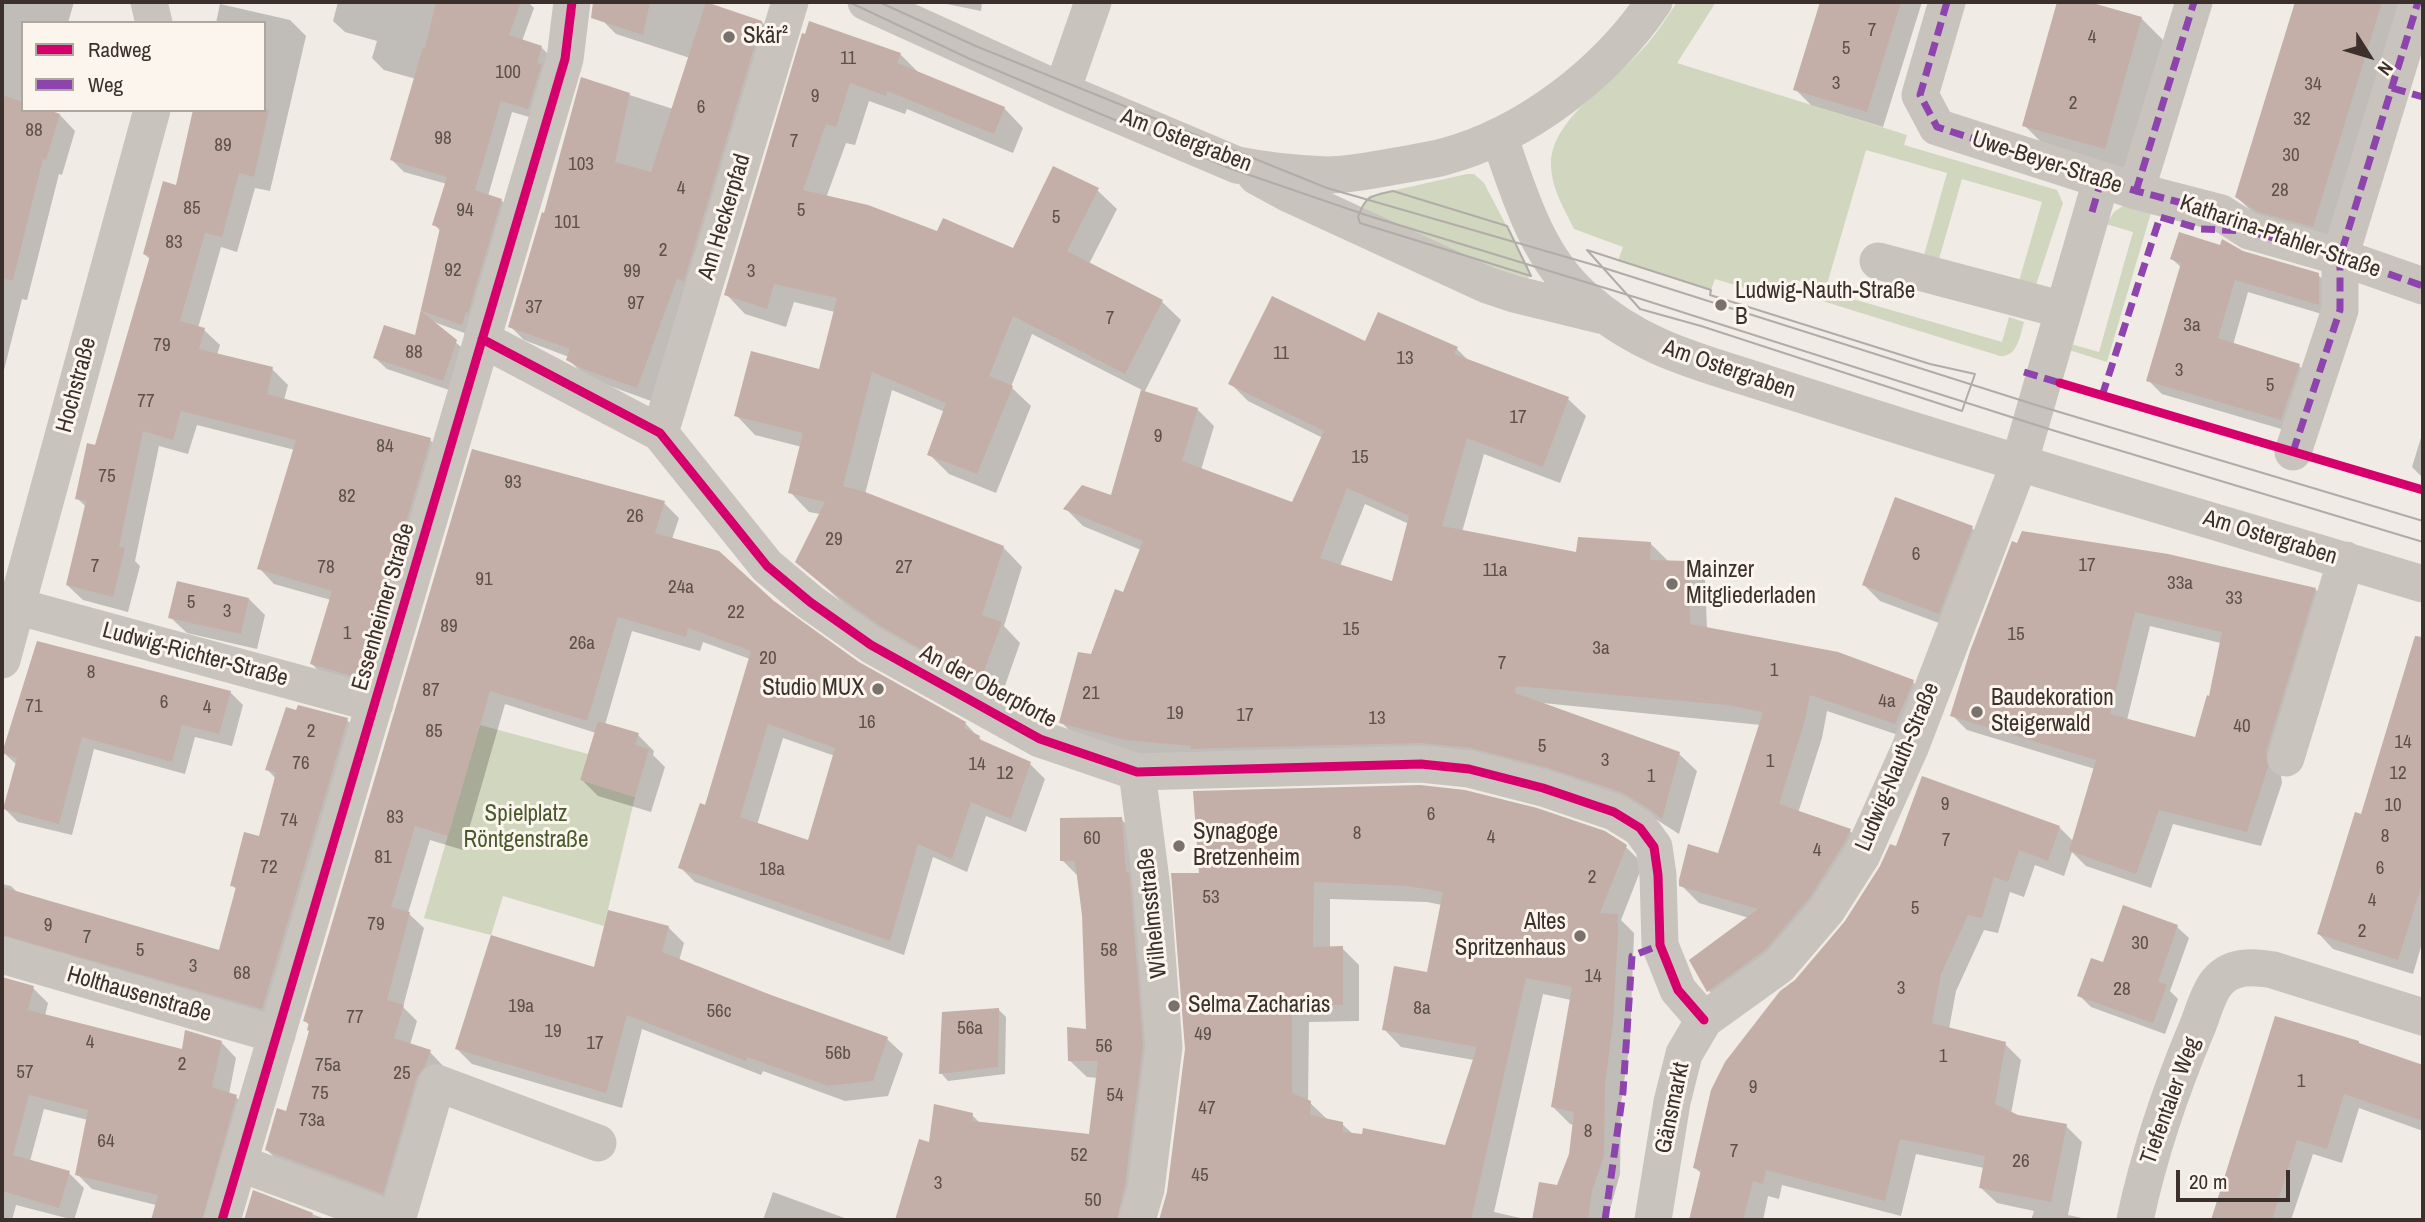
<!DOCTYPE html>
<html>
<head>
<meta charset="utf-8">
<style>
  body { margin:0 }
  #map { position:relative; width:2425px; height:1222px; overflow:hidden; background:#f0ebe5; font-family:"Archivo Narrow",sans-serif }
  canvas { display:block }
  .frame { position:absolute; inset:0; border:4px solid #3b302b; pointer-events:none }
  .legend { position:absolute; left:21px; top:21px; width:245px; height:91px; box-sizing:border-box; background:#fbf5ee; border:2px solid #aea6a0; margin:0; padding:9px 12px; list-style:none; font-size:21px; color:#3b302b }
  .legend li { display:flex; align-items:center; gap:14px; height:35px }
  .legend b { width:35px; border:2px solid #aea6a0 }
  .north { position:absolute; left:2334px; top:21px; width:70px; height:70px; -webkit-text-stroke:5px #fbf5ee; paint-order:stroke; rotate:127deg; font-size:19px; font-weight:700; line-height:28px; text-align:center; color:#3b302b }
  .north::after { content:''; display:block; margin:auto; width:24px; height:32px; background:#3b302b; clip-path:polygon(50% 0,100% 100%,50% 72%,0 100%) }
  .scale { position:absolute; left:2176px; top:1170px; width:114px; height:32px; box-sizing:border-box; border:4px solid #3b302b; border-top:0; padding-left:9px; font-size:21px; line-height:24px; white-space:nowrap; color:#3b302b; -webkit-text-stroke:5px #fbf5ee; paint-order:stroke }
</style>
</head>
<body>
<div id="map">
<canvas width="2425" height="1222"></canvas>
<div class="frame"></div>
<ul class="legend">
<li><b style="height:9px;background:#d6006c"></b>Radweg</li>
<li><b style="height:9px;background:#8e44ad"></b>Weg</li>
</ul>
<div class="north">N</div>
<div class="scale">20 m</div>
</div>
<script>
const c = document.querySelector('canvas').getContext('2d');
c.lineJoin = 'round';
function fillPath(path, color) { c.fillStyle = color; c.fill(path, 'evenodd'); }
function trace(path, color, width, dash) { c.strokeStyle = color; c.lineWidth = width; c.lineCap = dash ? 'butt' : 'round'; c.setLineDash(dash || []); c.stroke(path); }
function label(font, color, halo, rows, align = 'center') {
  c.font = font + ' "Archivo Narrow",sans-serif'; c.lineWidth = 6; c.setLineDash([]); c.textBaseline = 'middle'; c.strokeStyle = halo; c.fillStyle = color; for (const [text, x, y, turn = 0] of rows) {
    c.save(); c.translate(x, y); c.rotate((+turn || 0) * Math.PI / 180); c.textAlign = isNaN(turn) ? turn : align; if (halo) c.strokeText(text, 0, 0); c.fillText(text, 0, 0); c.restore();
  }
}
const green = new Path2D(`
  M1677 2H1716L1677 63 1907 135 1904 145 2057 190 2063 203 2034 291 2019 281 2042 202 1962 179 1939 259 1924 255 1947 173 1866 150 1825 291 2002 342 2009 317 2024 322C2020 335 2018 357 2000 356L1816 299 1809 291 1808 284 1796 280 1788 301 1715 279 1711 290 1618 261 1623 247 1574 229C1564 208 1551 188 1551 164 1551 121 1608 85 1635 57 1652 41 1664 22 1677 2Z
  M1467 174H1474L1484 183 1530 271 1527 284 1358 217 1363 204 1369 196Z
  M2126 204 2153 206 2107 362 2069 350 2071 344 2099 352 2133 232 2106 224 2114 212Z
  M480 725 588 754 580 780 635 797 604 926 503 896 491 935 424 918Z`);
const shadow = new Path2D(`
  M2 2H74L68 23H23V110L45 111 60 115 75 131 62 175 59 174 27 300 22 299 2 378Z
  M338 2H528L534 8 522 41 541 47 553 59 540 120 512 112 488 196 501 200 513 212 473 336 431 321 468 353 455 392 387 369 375 358 416 337 441 232 434 224 447 184 404 172 392 160 416 79 384 70 372 58 377 41 345 32 333 21Z
  M606 2H699L762 22 775 36 651 401 599 382 582 373 568 359 569 357 524 340 510 326 545 215 583 80 673 109 690 58 616 34 602 20Z
  M937 2H982L981 11Z
  M1822 2H1922L1883 127 1811 105 1795 89Z
  M2059 2H2082L2141 18 2165 42 2128 172 2048 149 2024 125Z
  M2296 2H2403L2329 242 2253 213 2237 197Z
  M220 4 290 20 306 36 270 191 255 188 237 252 221 247 198 328 204 330 220 345 217 355 272 369 288 385 284 400 430 440 446 455 376 693 327 680 312 664 331 600 274 584 259 568 295 450 197 425 188 454 159 446 135 561 140 566 128 612 83 600 67 585 87 508 77 498 97 447 151 260 144 254 177 187 264 110V23H216Z
  M804 36 900 54 920 74 1004 108 1023 128 1013 153 907 109 905 114 869 101 855 145 846 143 826 198 938 233 1014 250 1097 190 1117 209 1089 264 1161 301 1181 320 1144 393 1197 409 1214 426 1201 470 1293 505 1323 438 1248 401 1231 384 1366 343 1457 349 1470 362 1568 399 1586 416 1560 483 1484 454 1462 532 1578 554 1650 543 1668 561 1688 562 1705 580 1707 629 1913 682 1930 699 1913 740 1827 711 1822 738 1798 813 1850 831 1867 848 1726 1008 1709 991 1749 918 1699 903 1681 885 1720 856 1761 725 1543 703 1679 754 1697 771 1679 834 1640 809 1567 784 1143 757 1078 739 1061 722 1124 595 1141 550 1083 526 1066 509 1112 497 1142 390 1032 334 1011 387 1031 406 996 493 949 474 929 454 945 412 892 390 865 494 1003 547 1022 567 1004 626 1020 643 1000 700 904 646 844 604 797 561 820 514 809 512 790 492 802 447 755 435 736 415 820 371 835 312 794 302 786 327 745 314 726 294ZM1365 504 1409 524 1393 584 1340 566Z
  M2222 247 2318 275 2332 288V317L2248 292 2233 345 2299 366 2313 379 2295 433 2162 394 2148 380 2182 268 2172 259Z
  M2423 431V478L2412 467Z
  M473 451 664 503 679 518 672 539 773 603 858 664 965 723 985 744 1030 764 1045 779 1026 832 986 816 967 872 933 857 904 955 695 882 680 867 706 807 750 659 703 642 700 651 632 631 605 725 638 735 654 751 653 755 665 767 651 812 598 796 582 780 596 733 505 704 463 850 430 840 408 913 424 928 403 1007 417 1021 410 1045 430 1052 444 1067 397 1207 281 1164 267 1150 287 1113 311 1032 310 1026 305 1021ZM783 738 835 756 809 843 757 825Z
  M1972 528 1988 544 1955 629 1880 601 1864 585Z
  M2013 543 2315 589 2330 604 2280 768 2282 783 2261 846 2173 824 2151 888 2086 866 2072 852 2064 876 2035 865 2024 897 2010 892 1998 933 1984 930 1956 991 1949 1029 2005 1044 2021 1060 2011 1114 2066 1126 2082 1142 2068 1215 2091 1220H2031L2034 1211 1997 1203 1980 1187 1984 1168 1916 1154 1901 1216 1782 1185 1779 1199 1768 1196 1763 1220H1691L1702 1174 1695 1168 1796 981 1844 925 1897 848 2059 827 2074 842 2095 769 1967 730 1952 715ZM2150 626 2221 643 2211 698 2197 739 2127 720Z
  M249 599 265 615 257 649 187 633 170 617Z
  M2409 666 2423 670V940L2413 974 2333 949 2319 934 2362 816Z
  M230 692 243 705 232 746 195 737 185 774 94 749 72 835 18 822 5 809 17 765 4 753Z
  M347 720 362 735 277 1023 2 941V884L11 886 18 893 220 952 237 890 232 885 260 838 276 779 267 769Z
  M1121 819 1138 836 1159 1065 1137 1220H897L921 1142 930 1144 972 1115 980 1123 1090 1136 1098 1078 1087 1077 1069 1060 1088 1031 1084 915 1079 877 1062 860Z
  M1626 847 1643 864 1621 920 1634 933 1630 1041 1621 1103 1620 1174 1607 1220H1534L1540 1184 1558 1187 1571 1154 1574 1125 1570 1124 1553 1107 1571 1000 1543 994 1494 1212 1529 1220H1161L1169 1192 1187 1046 1200 875ZM1330 899 1427 902 1442 905 1428 974 1384 1029 1401 1047 1474 1060 1446 1147 1354 1135 1342 1124 1328 1120 1308 1101 1309 1022 1359 1021V965L1342 948H1330Z
  M668 927 684 943 679 961 887 1039 903 1054 888 1096 845 1101 763 1071 761 1075 642 1029 622 1108 472 1064 457 1049Z
  M2177 927 2189 938 2170 991 2178 999 2165 1034 2091 1007 2079 995 2104 964Z
  M2 978 33 988 48 1003 45 1016 183 1052 221 1042 236 1058 229 1094 236 1097 251 1112 219 1220H152L156 1205 92 1189 77 1174 88 1120 44 1109 30 1161 69 1173 84 1188 74 1220 16 1205 12 1220H2Z
  M999 1010 1006 1017 1005 1074 948 1081 941 1073Z
  M2361 1046 2423 1067V1131L2359 1108 2342 1163 2313 1154 2291 1220H2213L2245 1124Z
  M773 1192 850 1220H763Z
  M254 1193 328 1220H246Z`);
const building = new Path2D(`
  M436 2H521L509 35 542 46 537 63 542 64 528 109 501 101 475 190 502 199 468 313 466 312 462 325 421 311 457 340 443 381 373 358 384 325 415 335 440 228 432 225 447 177 390 160 423 47 425 48Z
  M593 2H650L643 35 591 18Z
  M706 2 762 21 684 281 677 279 637 388 583 369 566 360 570 349 508 327 542 212 544 213 581 77 630 93 615 162 651 172Z
  M1820 2H1901L1867 112 1793 90Z
  M2057 2H2089L2142 17 2105 149 2022 126Z
  M2295 2H2382L2313 227 2258 212 2235 197Z
  M809 21 901 53 897 63 1005 107 994 134 887 91 886 96 850 83 836 127 826 124 803 190 868 205 937 231 943 218 1013 248 1053 166 1099 188 1067 251 1163 300 1125 374 1013 316 989 376 1013 386 977 474 927 455 946 403 872 372 843 486 865 492 1004 546 982 615 1002 622 980 682 882 627 823 585 795 562 825 502 788 493 803 433 734 416 751 351 819 369 837 298 774 284 767 309 724 295 802 33 805 34Z
  M2 95 23 102V110H49L60 114 46 160 43 159 13 280 2 279Z
  M193 110H269L254 177 239 173 222 237 205 233 180 321 205 328 199 349 273 367 267 394 431 438 360 678 310 664 332 591 257 569 296 440 181 411 173 440 143 431 119 547 125 548 113 597 66 585 86 501 75 499 87 443 95 445 150 256 143 254 163 181 176 185Z
  M2179 232 2220 245 2222 239 2243 251 2319 273V305L2235 280 2218 338 2300 364 2281 420 2146 381 2181 263 2170 259Z
  M1272 296 1365 341 1378 312 1458 347 1454 354 1569 397 1543 467 1467 438 1442 526 1576 552 1578 537 1651 542 1650 560 1689 561 1690 624 1838 652 1914 680 1895 724 1810 695 1805 720 1779 804 1851 829 1843 845 1810 897 1765 950 1707 992 1689 960 1758 909 1679 886V880L1688 844 1718 853 1763 712 1727 705 1516 686 1515 693 1680 752 1662 819 1651 810 1621 792 1548 768 1471 748 1420 743 1191 749V746L1125 740 1059 723 1078 652 1091 654 1115 589 1123 592 1143 541 1063 509 1082 485 1111 495 1141 390 1198 408 1182 461 1292 502 1324 431 1228 384ZM1347 488 1409 516 1392 581 1320 558Z
  M472 449 665 501 655 533 719 551 774 601 859 662 966 722 964 728 980 736 979 739 1031 762 1011 819 971 802 952 859 918 844 890 941 678 868 700 803 705 805 751 651 688 628 686 637 618 617 587 721 490 691 448 836 415 826 391 907 410 912 387 1000 404 1005 394 1038 431 1050 425 1066 417 1077 383 1194 265 1150 277 1108 286 1111 309 1031 307 1030 309 1023 303 1021ZM768 724 835 748 808 840 740 817Z
  M1895 497 1973 526 1939 614 1862 585Z
  M2022 531 2168 554 2316 588 2266 752 2268 767 2247 832 2159 810 2136 874 2069 851 2096 760 1950 716 1970 651 2012 541 2017 543ZM2135 612 2222 632 2209 696 2207 695 2195 737 2110 714Z
  M177 581 249 598 241 634 168 618Z
  M2415 636 2423 637V881L2398 960 2317 934 2355 812 2361 814Z
  M37 641 231 691 219 734 182 725 172 762 82 737 59 824 3 809 17 758 2 753Z
  M298 705 348 718 262 1009 2 935V887L219 950 236 887 230 886 244 832 259 836 276 773 265 770 286 707 296 710Z
  M598 721 639 733 635 745 649 749 635 797 580 780Z
  M1922 776 2060 826 2048 861 2019 850 2008 882 1994 877 1982 918 1968 915 1941 974 1932 1023 2006 1042 1995 1104 2018 1115 2067 1124 2051 1202 1979 1188 1985 1156 1900 1139 1885 1201 1766 1170 1763 1184 1753 1181 1743 1220H1689L1701 1170 1693 1168 1711 1090 1725 1062 1780 991 1795 980 1845 921 1880 866 1890 844 1896 846Z
  M1420 785 1465 790 1537 808 1605 831 1627 845 1600 913 1618 914V933L1613 1023 1605 1085 1604 1156 1592 1191 1588 1220H1532L1539 1182 1557 1185 1569 1154 1574 1112 1551 1107 1572 987 1526 978 1471 1220H1159L1167 1192 1185 1049 1171 873H1199L1193 791ZM1314 882 1408 886 1443 892 1427 972 1394 966 1382 1030 1477 1047 1445 1145 1363 1128 1362 1134 1343 1132V1122L1310 1115 1311 1101 1292 1093V1005H1343V946L1313 947Z
  M1122 817 1126 872H1129L1131 890 1143 1046 1125 1185 1117 1220H895L919 1139 929 1142 934 1104 973 1113 972 1121 1089 1134 1098 1061H1068L1067 1027 1086 1029 1082 915 1075 861H1060V818Z
  M2123 905 2178 925 2158 982 2167 985 2153 1023 2077 996 2091 958 2103 962Z
  M608 910 669 926 662 952 771 995 888 1037 873 1081 828 1086 747 1057 746 1061 627 1015 606 1093 455 1049 491 935 594 967Z
  M2 977 34 986 28 1010 182 1049 185 1030 222 1041 212 1087 237 1095 202 1220H151L158 1195 75 1175 88 1110 29 1095 13 1155 70 1171 59 1208 2 1191Z
  M999 1008 998 1067 939 1074 942 1012Z
  M2275 1016 2359 1041V1043L2423 1065V1121L2344 1094 2327 1149 2297 1140 2272 1220H2211Z
  M253 1190 313 1213 310 1220H244Z`);
const minor = new Path2D(`
  M149 2 154 23
  M866 2 1062 91 1237 165C1267 171 1297 174 1327 175 1350 175 1373 170 1396 166 1411 163 1428 161 1443 157 1526 135 1606 73 1654 2
  M1947 2 1920 95 1937 127 2136 191 2221 213 2249 231 2340 257 2423 286
  M1062 91 1093 2
  M1499 136C1519 193 1536 255 1583 297 1632 342 1684 358 1746 377 1786 390 1825 402 1865 415 2050 474 2237 528 2423 584
  M1256 176 1289 194 1487 285 1514 294 1600 315
  M2136 191 2194 2
  M1878 261 2063 310
  M482 339 660 433 767 566 810 602 871 645 1040 739 1137 772 1421 764 1469 769 1543 788 1614 812 1640 828 1654 847 1658 875 1660 945 1678 990 1704 1020
  M660 433 790 2
  M2293 452 2340 310V257L2418 2
  M16 606 375 704
  M2 660 152 110
  M2286 758 2346 560
  M2 955 277 1035
  M239 1163 393 1220
  M222 1220 565 59 572 2
  M397 1220 437 1083 598 1143
  M1137 1220 1146 1189 1164 1047 1152 888 1137 772
  M1653 1220 1672 1102 1684 1054 1704 1020 1779 966 1827 910 1862 855 1910 748 2019 464 2101 181
  M2135 1220C2149 1154 2170 1092 2196 1030 2202 1017 2206 998 2215 985 2229 965 2252 966 2273 970L2423 1017`);
const tram = new Path2D(`
  M849 2 970 59 1229 168 1366 215 1641 299 2052 430 2423 542
  M879 2 978 47 1327 188 1601 267 2036 405 2423 521
  M1393 191 1507 226 1531 276 1360 223 1358 217C1366 195 1371 196 1393 191Z
  M1587 250 1711 290 1710 295 1930 364 1975 374 1962 411 1701 326 1640 309Z`);
const quiet = new Path2D(`
  M1947 2 1920 95 1937 127 2136 191 2221 213 2249 231 2340 257 2423 286
  M2392 88 2423 97
  M2136 191 2194 2
  M2092 212 2101 181
  M2024 372 2064 384
  M2102 396 2160 217 2201 229 2247 231
  M2293 452 2340 310V257L2418 2
  M1605 1220 1623 1092 1632 956 1660 945`);
const cycleway = new Path2D(`
  M482 339 660 433 767 566 810 602 871 645 1040 739 1137 772 1421 764 1469 769 1543 788 1614 812 1640 828 1654 847 1658 875 1660 945 1678 990 1704 1020
  M2060 383 2423 490
  M222 1220 565 59 572 2`);
const markers = [
  [729,37,7,"#7a716c"],
  [1721,305,7,"#7a716c"],
  [1672,584,7,"#7a716c"],
  [878,689,7,"#7a716c"],
  [1977,712,7,"#7a716c"],
  [1179,846,7,"#7a716c"],
  [1580,936,7,"#7a716c"],
  [1174,1006,7,"#7a716c"]
];
const numberNames = [
  ["7",1872,31],
  ["4",2092,38],
  ["5",1846,49],
  ["11",848,59],
  ["100",508,73],
  ["3",1836,84],
  ["34",2313,85],
  ["9",815,97],
  ["2",2073,104],
  ["6",701,108],
  ["32",2302,120],
  ["88",34,131],
  ["98",443,139],
  ["7",794,142],
  ["89",223,146],
  ["30",2291,156],
  ["103",581,165],
  ["4",681,189],
  ["28",2280,191],
  ["85",192,209],
  ["94",465,211],
  ["5",801,211],
  ["5",1056,218],
  ["101",567,223],
  ["83",174,243],
  ["2",663,251],
  ["92",453,271],
  ["99",632,272],
  ["3",751,272],
  ["97",636,304],
  ["37",534,308],
  ["7",1110,319],
  ["3a",2192,326],
  ["79",162,346],
  ["88",414,353],
  ["11",1281,354],
  ["13",1405,359],
  ["3",2179,371],
  ["5",2270,386],
  ["77",146,402],
  ["17",1518,418],
  ["9",1158,437],
  ["84",385,447],
  ["15",1360,458],
  ["75",107,477],
  ["93",513,483],
  ["82",347,497],
  ["26",635,517],
  ["29",834,540],
  ["6",1916,555],
  ["17",2087,566],
  ["7",95,567],
  ["78",326,568],
  ["27",904,568],
  ["11a",1495,571],
  ["91",484,580],
  ["33a",2180,584],
  ["24a",681,588],
  ["33",2234,599],
  ["5",191,603],
  ["3",227,612],
  ["22",736,613],
  ["89",449,627],
  ["15",1351,630],
  ["1",347,634],
  ["15",2016,635],
  ["26a",582,644],
  ["3a",1601,649],
  ["20",768,659],
  ["7",1502,664],
  ["1",1774,671],
  ["8",91,673],
  ["87",431,691],
  ["21",1091,694],
  ["4a",1887,702],
  ["6",164,703],
  ["71",34,707],
  ["4",207,708],
  ["19",1175,714],
  ["17",1245,716],
  ["13",1377,719],
  ["16",867,723],
  ["40",2242,727],
  ["2",311,732],
  ["85",434,732],
  ["14",2403,743],
  ["5",1542,747],
  ["3",1605,761],
  ["1",1770,762],
  ["76",301,764],
  ["14",977,765],
  ["12",1005,774],
  ["12",2398,774],
  ["1",1651,777],
  ["9",1945,805],
  ["10",2393,806],
  ["6",1431,815],
  ["83",395,818],
  ["74",289,821],
  ["8",1357,834],
  ["8",2385,837],
  ["4",1491,838],
  ["60",1092,839],
  ["7",1946,841],
  ["4",1817,851],
  ["81",383,858],
  ["72",269,868],
  ["6",2380,869],
  ["18a",772,870],
  ["2",1592,878],
  ["53",1211,898],
  ["4",2372,901],
  ["5",1915,909],
  ["79",376,925],
  ["9",48,926],
  ["2",2362,932],
  ["7",87,938],
  ["30",2140,944],
  ["5",140,951],
  ["58",1109,951],
  ["3",193,967],
  ["68",242,974],
  ["14",1593,977],
  ["3",1901,989],
  ["28",2122,990],
  ["19a",521,1007],
  ["8a",1422,1009],
  ["56c",719,1012],
  ["77",355,1018],
  ["56a",970,1029],
  ["19",553,1032],
  ["49",1203,1035],
  ["4",90,1043],
  ["17",595,1044],
  ["56",1104,1047],
  ["56b",838,1054],
  ["1",1943,1057],
  ["2",182,1065],
  ["75a",328,1066],
  ["57",25,1073],
  ["25",402,1074],
  ["1",2301,1082],
  ["9",1753,1088],
  ["75",320,1094],
  ["54",1115,1096],
  ["47",1207,1109],
  ["73a",312,1121],
  ["8",1588,1132],
  ["64",106,1142],
  ["7",1734,1152],
  ["52",1079,1156],
  ["26",2021,1162],
  ["45",1200,1176],
  ["3",938,1184],
  ["50",1093,1201]
];
const poiNames = [
  ["Skär²",743,37],
  ["Ludwig-Nauth-Straße",1735,292],
  ["B",1735,318],
  ["Mainzer",1686,571],
  ["Mitgliederladen",1686,597],
  ["Studio MUX",864,689,"right"],
  ["Baudekoration",1991,699],
  ["Steigerwald",1991,725],
  ["Synagoge",1193,833],
  ["Bretzenheim",1193,859],
  ["Altes",1566,923,"right"],
  ["Spritzenhaus",1566,949,"right"],
  ["Selma Zacharias",1188,1006]
];
const streetNames = [
  ["Am Ostergraben",1186,141,21],
  ["Uwe-Beyer-Straße",2047,163,18],
  ["Am Heckerpfad",725,217,-73],
  ["Katharina-Pfahler-Straße",2280,237,19],
  ["Am Ostergraben",1729,370,19],
  ["Hochstraße",77,385,-75],
  ["Am Ostergraben",2270,538,17],
  ["Essenheimer Straße",384,607,-74],
  ["Ludwig-Richter-Straße",195,655,15],
  ["An der Oberpforte",988,687,28],
  ["Ludwig-Nauth-Straße",1898,767,-67],
  ["Wilhelmsstraße",1153,913,-96],
  ["Holthausenstraße",139,995,16],
  ["Tiefentaler Weg",2171,1101,-70],
  ["Gänsmarkt",1673,1108,-78]
];
const parkNames = [
  ["Spielplatz",526,815],
  ["Röntgenstraße",526,841]
];
fillPath(green, '#d1d6bf');
fillPath(shadow, '#0003');
fillPath(building, '#c3afa7');
trace(minor, '#c9c3be', 37);
trace(tram, '#b1aca8', 2);
trace(quiet, '#8e44ad', 7, [14, 7]);
trace(cycleway, '#d6006c', 9);
for (const [x, y, r, color] of markers) { const dot = new Path2D(); dot.arc(x, y, r, 0, 2 * Math.PI); c.fillStyle = color; c.fill(dot); trace(dot, '#fbf5ee', 2.5); }
label('19px', '#5d504a', null, numberNames);
label('23px', '#3b302b', '#fbf5ee', poiNames, 'left');
label('23px', '#3b302b', '#fbf5ee', streetNames);
label('23px', '#4a5a2e', '#fbf5ee', parkNames);
</script>
</body>
</html>
